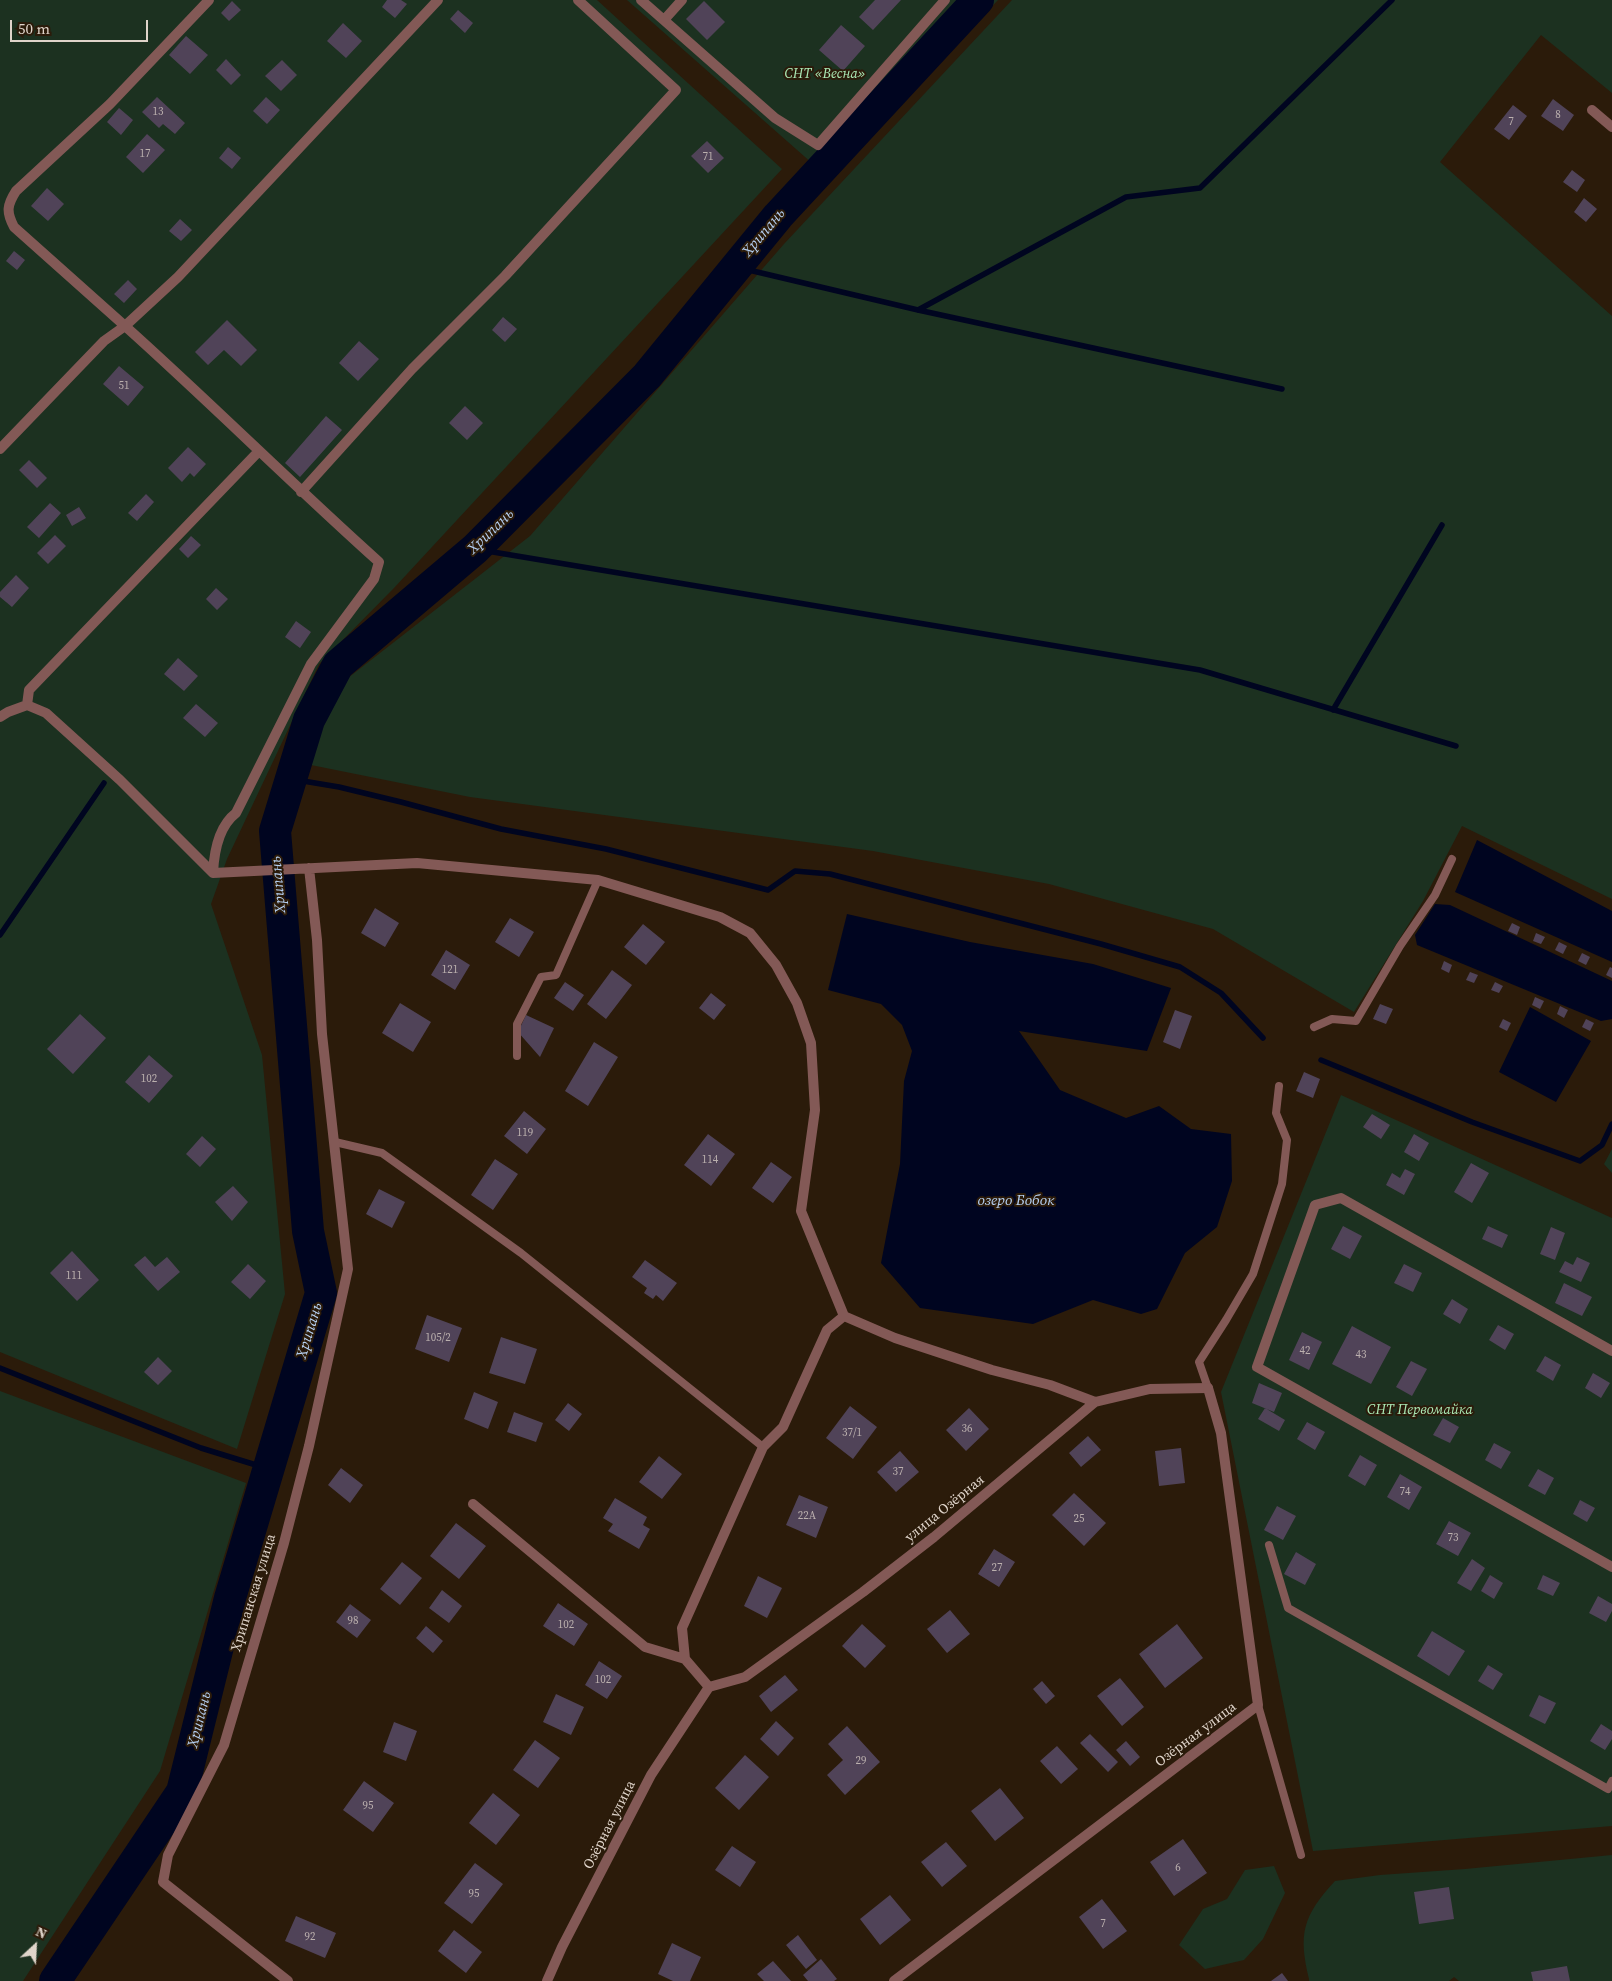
<!DOCTYPE html>
<html>
<head>
<meta charset="utf-8">
<style>
  body { margin:0 }
  #map { position:relative; width:1612px; height:1981px; overflow:hidden; background:#2b1b0a; font-family:"Source Serif 4",serif }
  canvas { display:block }
  .north { position:absolute; left:10px; top:1921px; width:50px; height:50px; -webkit-text-stroke:4px #2b1b0a; paint-order:stroke; rotate:25deg; font-size:14px; font-weight:700; line-height:20px; text-align:center; color:#dfd4ca }
  .north::after { content:''; display:block; margin:auto; width:18px; height:22px; background:#dfd4ca; clip-path:polygon(50% 0,100% 100%,50% 72%,0 100%) }
  .scale { position:absolute; left:10px; top:20px; width:138px; height:22px; box-sizing:border-box; border:2px solid #dfd4ca; border-top:0; padding-left:6px; font-size:15px; line-height:18px; white-space:nowrap; color:#dfd4ca; -webkit-text-stroke:4px #2b1b0a; paint-order:stroke }
</style>
</head>
<body>
<div id="map">
<canvas width="1612" height="1981"></canvas>
<div class="north">N</div>
<div class="scale">50 m</div>
</div>
<script>
const c = document.querySelector('canvas').getContext('2d');
c.lineJoin = 'round';
function fillPath(path, color) { c.fillStyle = color; c.fill(path, 'evenodd'); }
function trace(path, color, width, dash) { c.strokeStyle = color; c.lineWidth = width; c.lineCap = dash ? 'butt' : 'round'; c.setLineDash(dash || []); c.stroke(path); }
function label(font, color, halo, rows, align = 'center') {
  c.font = font + ' "Source Serif 4",serif'; c.lineWidth = 4; c.setLineDash([]); c.textBaseline = 'middle'; c.strokeStyle = halo; c.fillStyle = color; for (const [text, x, y, turn = 0] of rows) {
    c.save(); c.translate(x, y); c.rotate((+turn || 0) * Math.PI / 180); c.textAlign = isNaN(turn) ? turn : align; if (halo) c.strokeText(text, 0, 0); c.fillText(text, 0, 0); c.restore();
  }
}
const green = new Path2D(`
  M0 0H597L782 169 394 588 319 664 227 859 211 904 262 1055 285 1294 237 1449 0 1352Z
  M627 0H998L830 179Z
  M1012 0H1612V93L1541 35 1440 162 1612 316V899L1462 826 1423 901 1354 1012 1213 929 1049 884 873 851 470 797 306 764 339 685 530 536 784 244Z
  M1341 1095 1612 1218V1826L1313 1851 1221 1392Z
  M1612 1149V1173L1604 1164Z
  M0 1391 246 1483 160 1771 23 1981H0Z
  M1612 1855V1981H1459L1454 1977 1449 1981H1309V1979C1298 1933 1303 1916 1335 1881L1380 1875 1465 1869Z
  M1274 1866 1285 1893 1263 1939 1244 1960 1205 1969 1179 1945 1203 1909 1227 1899 1245 1870Z`);
const water = new Path2D(`
  M1477 840 1612 911V962L1455 892Z
  M1435 904 1450 905 1612 981V1019L1601 1021 1417 945 1415 935Z
  M847 914 970 942 1093 964 1171 988 1147 1051 1019 1031 1060 1090 1126 1118 1159 1106 1191 1129 1231 1134 1232 1181 1217 1227 1185 1253 1157 1309 1141 1314 1093 1300 1033 1324 920 1308 881 1263 900 1164 904 1081 912 1051 902 1025 881 1004 828 990Z
  M1530 1007 1591 1041 1556 1102 1499 1072Z`);
const stream = new Path2D(`
  M736 267 918 310 1282 389
  M918 310 1126 197 1200 188 1392 0
  M475 549 1200 670 1456 746
  M1333 710 1442 525
  M291 777 303 781 339 787 401 802 501 829 606 849 768 890 795 871 830 874 1101 944 1180 967 1221 993 1263 1038
  M0 935 104 783
  M1321 1060 1472 1122 1580 1161 1602 1145 1612 1124
  M0 1368 201 1448 269 1469`);
const river = new Path2D(`
  M55 1981 182 1792 230 1598 321 1293 308 1231 275 831 309 720 338 665 475 549 647 376 778 216 978 0`);
const building = new Path2D(`
  M387 0H401L407 4 395 18 382 7Z
  M875 0H901L873 30 859 17Z
  M232 1 241 10 229 21 221 13Z
  M704 1 725 22 707 40 686 19Z
  M458 10 473 23 465 33 450 19Z
  M343 23 362 41 346 58 327 41Z
  M841 25 865 46 843 71 819 50Z
  M186 36 208 55 190 74 169 55Z
  M226 59 241 75 231 85 216 70Z
  M282 60 297 75 281 91 265 76Z
  M157 97 185 123 175 134 163 124 159 128 142 112Z
  M266 97 280 110 267 124 253 111Z
  M1553 99 1574 115 1563 131 1541 116Z
  M1513 105 1527 116 1509 140 1494 129Z
  M119 108 133 120 121 135 107 122Z
  M147 134 165 150 143 173 126 157Z
  M707 141 724 158 708 173 691 156Z
  M228 147 241 158 232 169 219 158Z
  M1572 170 1585 180 1577 192 1563 182Z
  M47 188 64 204 48 221 31 206Z
  M1584 198 1597 209 1586 222 1574 212Z
  M180 219 192 230 181 241 169 231Z
  M14 251 25 260 17 270 6 261Z
  M128 280 137 289 124 303 114 294Z
  M503 317 517 329 505 342 492 330Z
  M227 320 257 350 241 366 224 350 208 365 195 352Z
  M359 341 379 359 358 381 339 363Z
  M119 366 144 387 128 406 103 384Z
  M465 406 483 423 467 440 449 423Z
  M326 416 342 430 300 477 285 463Z
  M188 447 206 464 194 477 190 473 182 482 168 468Z
  M29 460 47 478 37 488 19 470Z
  M146 494 154 502 137 521 128 513Z
  M50 503 61 513 39 538 27 527Z
  M79 507 86 518 72 526 66 515Z
  M55 535 66 546 48 564 37 553Z
  M191 536 201 545 188 558 179 549Z
  M16 575 29 588 12 607 0 597V592Z
  M216 588 228 599 217 610 206 599Z
  M296 621 311 632 300 648 285 637Z
  M178 658 198 676 184 691 164 674Z
  M196 704 218 723 205 737 183 718Z
  M375 908 399 923 385 947 361 933Z
  M510 918 534 932 519 957 495 942Z
  M1512 923 1520 927 1517 935 1508 931Z
  M643 924 665 942 646 965 624 947Z
  M1536 933 1545 937 1541 944 1533 941Z
  M1559 942 1567 946 1563 954 1555 950Z
  M446 950 470 965 455 990 431 975Z
  M1582 953 1590 957 1586 965 1578 961Z
  M1444 961 1452 965 1449 973 1441 969Z
  M1610 967 1612 968V978L1606 975Z
  M612 970 632 985 606 1019 587 1004Z
  M1470 972 1478 975 1474 983 1466 980Z
  M565 982 584 995 573 1011 554 998Z
  M1495 982 1503 986 1499 993 1491 990Z
  M711 993 726 1005 714 1020 699 1008Z
  M1535 997 1544 1001 1540 1009 1532 1005Z
  M400 1003 431 1022 413 1052 382 1033Z
  M1380 1004 1393 1009 1386 1024 1373 1019Z
  M1560 1006 1568 1010 1564 1018 1557 1014Z
  M1175 1010 1192 1016 1180 1049 1163 1042Z
  M80 1014 106 1038 73 1074 47 1049Z
  M526 1015 554 1028 540 1057 518 1032Z
  M1503 1019 1511 1023 1507 1031 1499 1027Z
  M1586 1019 1594 1023 1590 1031 1582 1027Z
  M594 1042 618 1057 588 1106 565 1091Z
  M149 1055 173 1076 149 1103 125 1082Z
  M1304 1072 1320 1079 1313 1098 1296 1091Z
  M524 1111 546 1129 527 1154 504 1136Z
  M1372 1114 1390 1125 1381 1139 1363 1127Z
  M708 1134 735 1154 711 1186 684 1165Z
  M1414 1134 1429 1143 1419 1161 1404 1152Z
  M202 1136 216 1149 200 1167 186 1154Z
  M495 1159 518 1174 493 1210 471 1195Z
  M771 1162 792 1177 773 1203 752 1188Z
  M1471 1163 1489 1173 1472 1203 1454 1192Z
  M1405 1169 1415 1174 1404 1195 1386 1185 1392 1173 1400 1178Z
  M233 1186 248 1202 232 1221 215 1202Z
  M379 1189 405 1202 392 1228 366 1214Z
  M1343 1226 1362 1236 1350 1259 1331 1249Z
  M1488 1226 1508 1235 1502 1248 1482 1239Z
  M1551 1227 1565 1233 1555 1260 1540 1254Z
  M72 1251 99 1280 77 1301 50 1273Z
  M145 1256 155 1267 167 1257 180 1272 158 1291 134 1265Z
  M1577 1257 1590 1263 1581 1282 1559 1272 1565 1261 1573 1265Z
  M645 1260 677 1283 663 1301 656 1295 653 1299 644 1293 647 1288 632 1277Z
  M248 1264 266 1281 250 1299 231 1282Z
  M1404 1264 1422 1273 1413 1292 1394 1283Z
  M1564 1283 1592 1297 1582 1316 1555 1303Z
  M1452 1299 1468 1309 1460 1324 1443 1314Z
  M427 1315 462 1328 449 1362 415 1349Z
  M1498 1325 1514 1334 1505 1350 1489 1340Z
  M1352 1326 1391 1347 1371 1384 1332 1364Z
  M1302 1332 1322 1342 1309 1370 1289 1360Z
  M501 1337 537 1349 525 1384 489 1373Z
  M1545 1356 1561 1365 1553 1381 1536 1371Z
  M158 1357 172 1371 158 1385 144 1372Z
  M1411 1361 1427 1369 1412 1396 1396 1387Z
  M1593 1373 1610 1383 1601 1398 1585 1388Z
  M1259 1383 1282 1393 1274 1412 1252 1403Z
  M474 1392 498 1402 488 1429 464 1419Z
  M568 1403 582 1414 569 1431 555 1420Z
  M850 1406 877 1427 853 1459 826 1438Z
  M969 1408 989 1429 966 1451 946 1430Z
  M1265 1408 1285 1420 1279 1431 1258 1419Z
  M514 1412 543 1423 536 1442 507 1432Z
  M1443 1418 1459 1427 1450 1443 1433 1435Z
  M1307 1422 1325 1432 1315 1450 1297 1439Z
  M1088 1436 1101 1450 1081 1467 1069 1453Z
  M1494 1443 1511 1452 1501 1469 1485 1460Z
  M1181 1448 1185 1483 1159 1486 1155 1451Z
  M900 1451 919 1472 896 1492 877 1472Z
  M1360 1455 1377 1465 1365 1486 1348 1476Z
  M659 1456 682 1474 662 1499 639 1482Z
  M341 1468 363 1485 350 1503 328 1485Z
  M1538 1469 1554 1478 1545 1495 1528 1486Z
  M1400 1474 1422 1487 1409 1510 1387 1497Z
  M1074 1493 1106 1523 1084 1546 1052 1515Z
  M799 1495 828 1507 816 1538 786 1525Z
  M615 1498 647 1517 643 1525 650 1529 639 1549 608 1531 613 1524 603 1518Z
  M1580 1500 1595 1508 1587 1522 1573 1514Z
  M1277 1506 1296 1516 1283 1540 1264 1530Z
  M1449 1521 1471 1533 1458 1556 1436 1544Z
  M456 1523 486 1546 459 1579 430 1556Z
  M994 1549 1015 1562 999 1587 978 1574Z
  M1296 1552 1316 1564 1305 1585 1284 1574Z
  M1472 1559 1485 1568 1471 1591 1457 1583Z
  M402 1562 422 1578 400 1605 380 1589Z
  M1490 1575 1503 1583 1494 1599 1481 1591Z
  M1543 1575 1560 1583 1553 1596 1537 1589Z
  M758 1576 782 1588 767 1618 744 1606Z
  M442 1590 462 1606 449 1623 429 1608Z
  M1598 1596 1612 1604V1611L1606 1622 1589 1613Z
  M558 1603 588 1624 574 1646 543 1626Z
  M350 1604 371 1620 357 1638 336 1622Z
  M950 1610 970 1634 947 1653 927 1629Z
  M862 1624 886 1646 865 1668 842 1646Z
  M1177 1624 1203 1658 1165 1688 1139 1654Z
  M426 1626 443 1641 433 1653 416 1638Z
  M1432 1631 1465 1651 1449 1676 1417 1656Z
  M599 1661 622 1676 607 1699 585 1685Z
  M1488 1665 1503 1674 1493 1690 1478 1681Z
  M785 1675 798 1690 771 1712 759 1696Z
  M1120 1678 1144 1707 1122 1726 1097 1696Z
  M1042 1681 1055 1696 1046 1704 1033 1689Z
  M556 1694 584 1707 571 1735 543 1722Z
  M1539 1695 1556 1703 1545 1724 1529 1716Z
  M776 1721 794 1738 778 1756 760 1739Z
  M394 1722 417 1731 406 1761 383 1752Z
  M1601 1724 1612 1731V1739L1605 1750 1590 1741Z
  M847 1726 880 1762 845 1795 827 1775 843 1760 828 1744Z
  M1090 1734 1118 1762 1108 1772 1080 1743Z
  M535 1740 560 1758 538 1788 513 1770Z
  M1126 1741 1140 1757 1130 1766 1116 1750Z
  M1057 1746 1078 1769 1061 1784 1040 1761Z
  M745 1755 769 1777 739 1810 715 1788Z
  M364 1781 394 1803 373 1832 343 1810Z
  M1000 1788 1024 1818 995 1841 971 1811Z
  M493 1793 520 1815 496 1845 469 1823Z
  M1183 1839 1207 1873 1174 1896 1150 1862Z
  M946 1842 967 1866 942 1887 921 1862Z
  M732 1846 756 1862 740 1887 715 1870Z
  M475 1863 503 1884 472 1924 444 1903Z
  M1449 1887 1454 1919 1419 1924 1414 1892Z
  M890 1895 911 1920 880 1945 860 1919Z
  M1102 1899 1127 1931 1103 1949 1079 1917Z
  M296 1916 336 1933 325 1958 285 1941Z
  M454 1930 482 1952 466 1973 438 1951Z
  M798 1935 817 1960 806 1969 786 1945Z
  M672 1943 701 1957 690 1981H673L658 1974Z
  M821 1959 837 1979 834 1981H808L803 1975Z
  M773 1961 791 1981H764L757 1974Z
  M1567 1966 1570 1981H1533L1531 1972Z
  M1282 1973 1288 1981H1271Z`);
const service = new Path2D(`
  M1314 1027 1332 1019 1356 1021 1400 946 1435 895 1452 859
  M517 1056V1024L541 977 556 975 598 880
  M335 1142 382 1153 521 1253 763 1447
  M1208 1388 1199 1362 1226 1320 1253 1274 1282 1184 1287 1140 1276 1113 1279 1086
  M1269 1545 1288 1608 1608 1789 1612 1781
  M1258 1705 1301 1855`);
const minor = new Path2D(`
  M641 0 775 118 818 145 945 0
  M664 20 682 0
  M1592 110 1612 127
  M0 449 104 341 125 326 14 227C6 212 7 205 16 191L110 104 209 0
  M301 492 412 369 505 276 676 90 578 0
  M27 705 29 690 259 451
  M0 717 8 712 27 705 46 713 120 780 213 873 417 863 598 880 720 917 750 933 776 965 797 1003 811 1043 815 1110 801 1211 844 1316 827 1330 783 1427 763 1447 682 1628 685 1659 709 1687
  M213 873C214 853 219 826 236 813L311 664 374 579 379 562C293 485 211 403 125 326L178 277 438 0
  M844 1316 895 1338 992 1370 1050 1385 1095 1402
  M1612 1351 1341 1198 1315 1205 1257 1367 1612 1567
  M473 1504 645 1647 685 1659
  M709 1687 745 1677 863 1592 934 1537 1095 1402 1150 1389 1208 1388
  M288 1981 163 1882 168 1855 224 1745 284 1543 309 1446 348 1269 322 1034 317 940 309 868
  M547 1981 562 1947 651 1775 709 1687`);
const tertiary = new Path2D(`
  M894 1981 1258 1705 1221 1433 1208 1388`);
const numberNames = [
  ["13",158,112],
  ["8",1558,115],
  ["7",1511,122],
  ["17",145,154],
  ["71",708,157],
  ["51",124,386],
  ["121",450,970],
  ["102",149,1079],
  ["119",525,1133],
  ["114",710,1160],
  ["111",74,1276],
  ["105/2",438,1338],
  ["42",1305,1351],
  ["43",1361,1355],
  ["36",967,1429],
  ["37/1",852,1433],
  ["37",898,1472],
  ["74",1405,1492],
  ["22А",807,1516],
  ["25",1079,1519],
  ["73",1453,1538],
  ["27",997,1568],
  ["98",353,1621],
  ["102",566,1625],
  ["102",603,1680],
  ["29",861,1761],
  ["95",368,1806],
  ["6",1178,1868],
  ["95",474,1894],
  ["7",1103,1924],
  ["92",310,1937]
];
const parkNames = [
  ["СНТ «Весна»",825,74],
  ["СНТ Первомайка",1420,1410]
];
const streetNames = [
  ["улица Озёрная",945,1509,-39],
  ["Хрипанская улица",254,1593,-73],
  ["Озёрная улица",1196,1735,-37],
  ["Озёрная улица",610,1825,-63]
];
const waterNames = [
  ["Хрипань",764,233,-50],
  ["Хрипань",491,532,-44],
  ["Хрипань",279,885,-95],
  ["озеро Бобок",1016,1201],
  ["Хрипань",310,1331,-73],
  ["Хрипань",200,1720,-76]
];
fillPath(green, '#1c3120');
fillPath(water, '#000520');
trace(stream, '#000520', 5.5);
trace(river, '#000520', 32);
fillPath(building, '#504358');
trace(service, '#835956', 8);
trace(minor, '#835956', 10);
trace(tertiary, '#835956', 10);
label('11px', '#bbb0ae', null, numberNames);
label('italic 14px', '#abeab6', '#2b1b0a', parkNames);
label('14px', '#dfd4ca', '#2b1b0a', streetNames);
label('italic 15px', '#b6d1f4', '#2b1b0a', waterNames);
</script>
</body>
</html>
